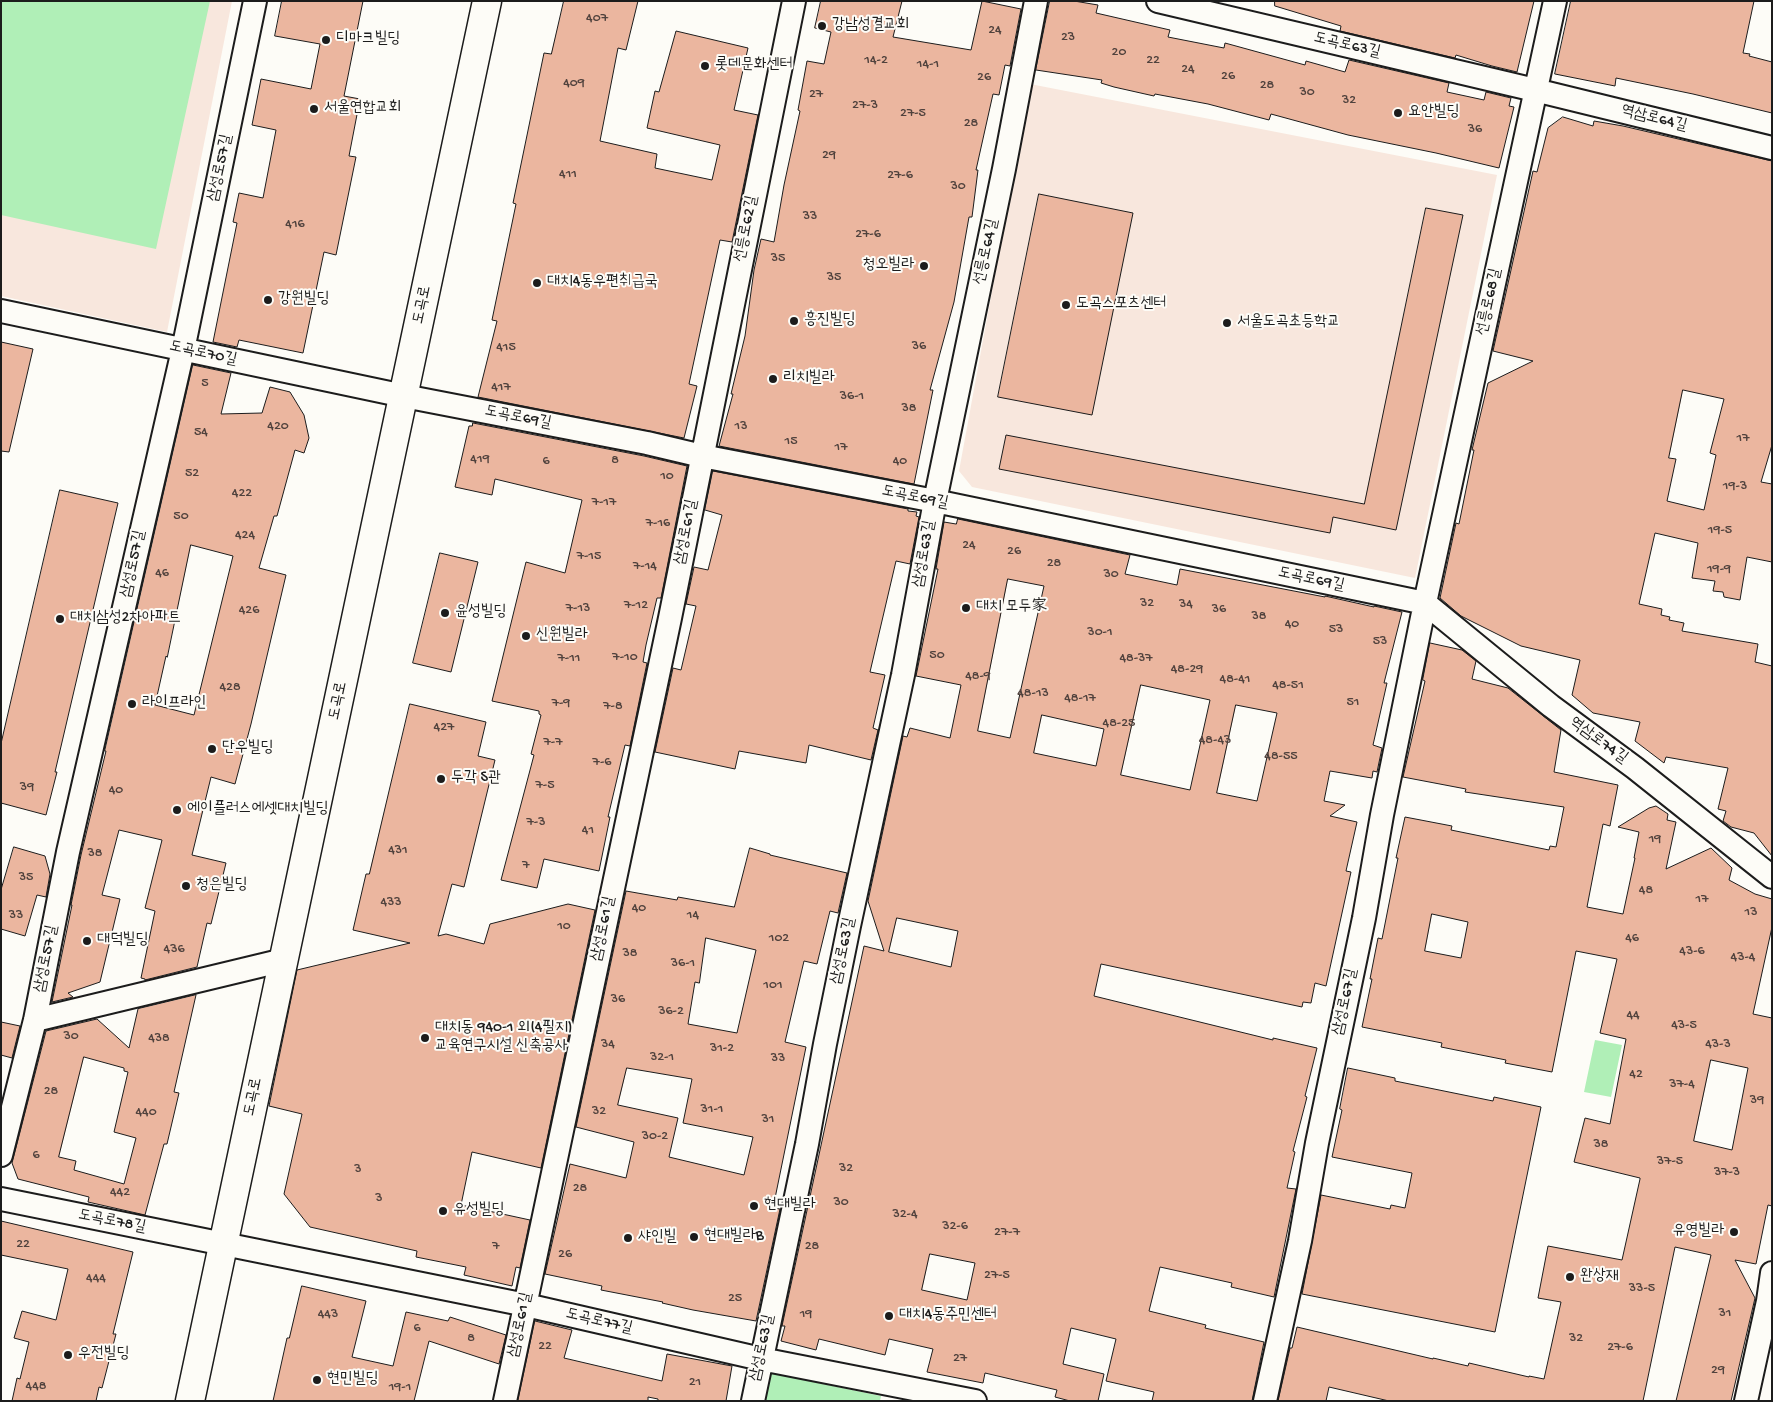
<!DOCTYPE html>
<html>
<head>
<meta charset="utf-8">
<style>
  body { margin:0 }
  #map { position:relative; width:1773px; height:1402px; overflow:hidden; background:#fdfcf7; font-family:"Gochi Hand",sans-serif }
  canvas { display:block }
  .frame { position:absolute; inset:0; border:2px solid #1c1c1c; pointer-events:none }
</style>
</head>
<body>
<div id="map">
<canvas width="1773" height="1402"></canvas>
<div class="frame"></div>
</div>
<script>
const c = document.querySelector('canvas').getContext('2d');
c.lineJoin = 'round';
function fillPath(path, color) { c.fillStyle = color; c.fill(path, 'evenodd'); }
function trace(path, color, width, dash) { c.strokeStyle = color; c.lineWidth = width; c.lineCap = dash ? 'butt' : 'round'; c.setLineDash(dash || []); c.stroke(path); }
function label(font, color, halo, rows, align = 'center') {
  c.font = font + ' "Gochi Hand","LXGW WenKai TC","Poor Story",sans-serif'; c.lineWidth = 4; c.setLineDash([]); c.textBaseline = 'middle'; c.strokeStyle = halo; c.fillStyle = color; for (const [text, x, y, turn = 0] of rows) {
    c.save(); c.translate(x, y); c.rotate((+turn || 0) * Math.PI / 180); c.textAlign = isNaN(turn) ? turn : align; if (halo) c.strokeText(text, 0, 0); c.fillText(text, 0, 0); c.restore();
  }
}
const built = new Path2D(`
  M1 1H232L167 332 1 296Z
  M1030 84 1497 175 1415 578 972 487 959 471Z`);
const green = new Path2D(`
  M1 1H210L156 249 1 215Z
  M1595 1040 1622 1045 1611 1097 1584 1092Z
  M770 1373 881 1396 880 1401H764Z`);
const building = new Path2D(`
  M282 1H363L344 96 360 99 349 156 356 157 336 255 324 252 303 353 239 340 237 347 213 342 237 223 233 222 239 193 263 198 276 130 252 125 261 79 311 89 320 44 275 36Z
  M564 1H638L626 50 618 48 600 141 657 154 655 168 712 180 720 145 647 128 655 91 659 92 676 31 748 48 734 110 758 115 732 242 720 240 689 384 697 386 684 438 478 397 497 321 492 320 516 204 513 203 544 53 551 54Z
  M821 1H902L893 37 971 50 982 1 1021 9 1010 66 1005 65 999 95 993 94 976 170H978L972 217H969L954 302 930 390H933L914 484 719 446 733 394H731L745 336 754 270 761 239 774 242 784 185 800 111 798 110 807 61 824 64 831 32 815 28Z
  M1050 1H1074L1098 5 1096 13 1170 30 1168 37 1224 48 1225 43 1305 65 1306 61 1345 72 1349 60 1449 83 1447 92 1484 100 1486 92 1511 98 1509 106 1514 107 1499 168 1436 153 1348 135 1271 114 1269 120 1208 104 1155 94 1154 96 1114 87 1101 83 1102 80 1036 70Z
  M1275 1H1534L1517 72 1492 66 1456 55 1455 58 1340 31 1341 26 1275 6Z
  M1571 1H1754L1743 53 1750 54 1749 56 1772 62V113L1693 94 1616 78 1615 86 1555 74Z
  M1563 117 1593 126 1594 121 1623 126 1772 161V445L1761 482 1772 484V562L1747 557 1740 600 1724 597 1723 592 1713 591 1715 581 1692 578 1698 543 1655 533 1639 604 1662 609 1661 615 1670 617 1669 620 1684 623 1682 631 1758 644 1755 662 1772 666V856L1754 833 1731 827 1723 821 1726 811 1718 809 1728 768 1666 757 1664 763 1635 741 1640 722 1593 713 1572 695 1580 660 1521 646 1461 616 1440 598 1456 523 1459 524 1474 450H1472L1488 383 1533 361 1493 351 1533 171 1537 172 1548 128ZM1683 390 1724 399 1710 453 1716 455 1704 510 1667 501 1676 459 1669 458Z
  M1039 194 1133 213 1092 415 998 397Z
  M1426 208 1463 215 1396 530 1333 517 1330 533 999 469 1006 435 1364 504Z
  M1 342 33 349 9 452 1 451Z
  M193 365 231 373 221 414 262 413 270 387 290 392 304 415 309 438 304 453 295 450 277 516H274L259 568 286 575 251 724 235 784 211 777 192 855 226 863 211 924 207 923 197 967 145 980V979L141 978 155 911 145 908 162 840 119 830 102 895 120 899 100 982 68 993 73 997 52 1002 72 905H71L81 855 106 751H105ZM191 545 233 556 194 715 155 705 166 656 167 657Z
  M473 423 644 456 687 466 661 598H657L646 645 643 662 647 663 630 746 625 745 608 817H610L599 871 544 859 537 888 501 880 534 755 531 754 541 715 539 714V711L492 701 526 562 565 573 582 500 495 479 492 495 455 487 469 426H472Z
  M713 471 908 509V511L917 512 916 516 919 517 910 564 896 561 870 672 885 675 873 728 878 730 871 760 809 745 806 763 739 751 735 769 655 752 673 668 681 670 696 606 686 604 694 567 708 570 722 515 705 510Z
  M60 490 118 503 55 772H57L46 815 1 803V744Z
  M958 519 1130 555 1125 574 1177 585 1180 569 1325 597V596L1374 607V606L1402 612 1384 683H1387L1373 745 1382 748 1377 772 1373 771 1372 778 1330 771 1324 801 1345 805 1330 816 1357 822 1346 871 1351 872 1326 986 1315 983 1311 1003 1303 1002 1302 1007 1101 964 1094 996 1273 1040V1038L1317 1048 1305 1096 1307 1097 1293 1151 1295 1152 1287 1188 1296 1189 1274 1297 1231 1287 1232 1283 1160 1267 1149 1311 1206 1325 1205 1328 1264 1342 1252 1401H1152L1154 1392 1106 1381 1116 1339 1071 1328 1063 1364 1104 1374 1098 1401H1070L1055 1397 1057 1390 985 1373 983 1383 927 1372 933 1349 889 1339 885 1355 819 1339 816 1350 781 1341 785 1326H782L806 1215 864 946 884 951 868 901 903 736 907 737 910 728 950 738 961 685 916 676 938 569H936L944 522 956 524ZM1008 579 1044 586 1010 738 978 731ZM1141 685 1210 700 1190 790 1121 775ZM1236 705 1277 713 1257 801 1217 793ZM1042 715 1104 729 1096 766 1034 753ZM897 918 958 931 951 967 889 952ZM930 1254 975 1263 967 1300 922 1290Z
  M440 553 478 562 451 672 413 663Z
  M1430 643 1462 650 1476 661 1472 679 1508 688 1561 730 1554 772 1618 785 1610 826 1603 824 1587 907 1623 914 1635 858H1634L1639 832 1618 827 1649 808 1656 806 1668 814 1667 820 1676 822 1666 869 1711 848 1732 868 1729 880 1755 894 1772 899V927L1753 1014 1772 1018V1206L1768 1205 1756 1264 1735 1260 1755 1298 1731 1401H1676L1711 1255 1675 1247 1643 1401H1389L1329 1387 1326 1401H1278L1290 1348H1292L1297 1327 1433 1359V1358L1468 1366 1469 1363 1529 1377V1376L1544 1379 1561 1302 1538 1298 1548 1246 1622 1260 1640 1179V1178L1574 1162 1585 1118 1610 1124 1626 1039 1600 1033 1617 959 1576 951 1552 1072 1505 1063 1506 1060 1441 1047 1442 1043 1362 1027 1372 979H1370L1378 938 1382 939 1398 858H1396L1405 817 1452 826 1451 830 1549 850 1550 846 1556 847 1564 807 1465 792 1466 789 1403 777 1425 681 1423 680ZM1432 914 1468 922 1461 958 1425 951ZM1711 1060 1748 1068 1732 1150 1694 1141Z
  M410 704 486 722 478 756 495 760 464 887 452 884 438 936 446 934 484 944 490 924 568 904 595 910 541 1168 472 1152 461 1205 530 1220 520 1268 516 1267 512 1286 464 1275 466 1267 416 1257 417 1251 310 1227 284 1194 302 1114 269 1106 297 970 410 943 353 930 366 874H369Z
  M14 847 45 856 50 874 46 897 37 895 25 936 1 929V890Z
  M750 848 770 854V855L847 873 838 913 830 911 817 964 804 961 785 1042 806 1047 773 1208 780 1209 756 1321 693 1310 662 1303 663 1302 601 1290 602 1286 545 1274 570 1164 626 1178 634 1142 576 1127 626 891 677 900 678 897 734 907ZM706 938 756 950 737 1033 688 1024 695 982 699 983ZM627 1068 692 1079 683 1123 753 1137 744 1175 669 1157 678 1118 618 1105Z
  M196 995 174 1092 179 1093 167 1144H164L145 1215 88 1202 89 1197 18 1179 12 1163 46 1031 97 1019 129 1048 138 1009ZM84 1057 124 1068V1071L128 1072 114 1132 136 1138 124 1184 74 1170 76 1161 59 1157Z
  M1 1022 20 1026 12 1058 1 1055Z
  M1348 1068 1395 1078V1081L1493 1101 1494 1097 1541 1107 1495 1332 1302 1294 1321 1195 1390 1209 1391 1205 1405 1208 1412 1173 1332 1157 1342 1110 1340 1109Z
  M1 1221 133 1252 113 1334H116L102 1388 99 1387 96 1401H12L17 1378 20 1379 29 1342 14 1338 22 1311 56 1320 68 1269 1 1255Z
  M302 1286 366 1301 352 1357 393 1366 406 1312 448 1321 450 1317 506 1335 499 1364 429 1341 414 1401H273L287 1338H289Z
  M535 1321 572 1330 564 1358 662 1381 667 1354 732 1366 726 1401H658V1399L648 1397V1401H518Z`);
const street = new Path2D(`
  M1158 1 1535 90 1772 148
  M1 311 404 396 647 443 702 456 935 501 1425 603 1551 706 1635 768 1772 877
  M35 1020 284 960
  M1 1155 35 1020 68 852 183 350 255 1
  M1 1199 526 1305 761 1359 975 1401
  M505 1401 670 618 794 1
  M753 1401 807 1144 825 1044 849 926 903 675 935 501 1004 169 1036 1
  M1265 1401 1300 1241 1317 1143 1364 918 1382 815 1425 603 1555 1
  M1746 1401 1768 1301 1772 1273`);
const secondary = new Path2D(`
  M190 1401 487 1`);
const markers = [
  [822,26,5,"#1c1c1c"],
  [326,40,5,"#1c1c1c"],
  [705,66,5,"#1c1c1c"],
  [314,109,5,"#1c1c1c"],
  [1398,113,5,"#1c1c1c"],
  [924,266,5,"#1c1c1c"],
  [537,283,5,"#1c1c1c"],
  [268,300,5,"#1c1c1c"],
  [1066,305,5,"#1c1c1c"],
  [794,321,5,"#1c1c1c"],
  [1227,323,5,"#1c1c1c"],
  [773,379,5,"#1c1c1c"],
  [966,608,5,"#1c1c1c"],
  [445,613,5,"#1c1c1c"],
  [60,619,5,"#1c1c1c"],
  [526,636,5,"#1c1c1c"],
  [132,704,5,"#1c1c1c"],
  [212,749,5,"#1c1c1c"],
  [441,779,5,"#1c1c1c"],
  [177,810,5,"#1c1c1c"],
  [186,886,5,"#1c1c1c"],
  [87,941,5,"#1c1c1c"],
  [425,1038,5,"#1c1c1c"],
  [754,1206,5,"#1c1c1c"],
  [443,1211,5,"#1c1c1c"],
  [1734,1232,5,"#1c1c1c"],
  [694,1237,5,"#1c1c1c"],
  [628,1238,5,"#1c1c1c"],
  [1570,1277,5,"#1c1c1c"],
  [889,1316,5,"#1c1c1c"],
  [68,1355,5,"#1c1c1c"],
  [317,1380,5,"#1c1c1c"]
];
const numberNames = [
  ["407",597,19],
  ["24",995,31],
  ["23",1068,38],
  ["20",1119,53],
  ["14-2",876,61],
  ["22",1153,61],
  ["14-1",928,65],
  ["24",1188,70],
  ["26",1228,77],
  ["26",984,78],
  ["409",574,84],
  ["28",1267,86],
  ["30",1307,93],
  ["27",816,95],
  ["32",1349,101],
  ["27-3",865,106],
  ["27-5",913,114],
  ["28",971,124],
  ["36",1475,130],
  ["29",829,156],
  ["411",568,175],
  ["27-6",900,176],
  ["30",958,187],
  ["33",810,217],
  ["416",295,225],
  ["27-6",868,235],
  ["35",778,259],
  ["35",834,278],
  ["36",919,347],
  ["415",506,348],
  ["5",205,384],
  ["417",501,388],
  ["36-1",852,397],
  ["38",909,409],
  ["420",278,427],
  ["13",741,427],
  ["54",201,433],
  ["17",1743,439],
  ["15",791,442],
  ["17",841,448],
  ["419",480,460],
  ["8",615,461],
  ["6",546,462],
  ["40",900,462],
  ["52",192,474],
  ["10",667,477],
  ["19-3",1735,487],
  ["422",242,494],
  ["7-17",604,503],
  ["50",181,517],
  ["7-16",658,524],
  ["19-5",1720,531],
  ["424",245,536],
  ["24",969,546],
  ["26",1014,552],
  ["7-15",589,557],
  ["28",1054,564],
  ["7-14",645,567],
  ["19-9",1719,570],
  ["46",162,574],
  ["30",1111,575],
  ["32",1147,604],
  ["34",1186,605],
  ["7-12",636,606],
  ["7-13",578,609],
  ["36",1219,610],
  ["426",249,611],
  ["38",1259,617],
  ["40",1292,625],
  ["53",1336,630],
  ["30-1",1100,633],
  ["53",1380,642],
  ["50",937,656],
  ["7-10",625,658],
  ["7-11",569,659],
  ["48-37",1136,659],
  ["48-29",1187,670],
  ["48-9",978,677],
  ["48-41",1235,680],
  ["48-51",1288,686],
  ["428",230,688],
  ["48-13",1033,694],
  ["48-17",1080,699],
  ["51",1353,703],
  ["7-9",561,704],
  ["7-8",613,707],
  ["48-25",1119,724],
  ["427",444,728],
  ["48-43",1215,741],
  ["7-7",553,743],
  ["48-55",1281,757],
  ["7-6",602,763],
  ["7-5",545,786],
  ["39",27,788],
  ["40",116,791],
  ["7-3",536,823],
  ["41",588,831],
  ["19",1655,840],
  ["431",398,851],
  ["38",95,854],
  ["7",526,866],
  ["35",26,878],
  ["48",1646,891],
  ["17",1702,900],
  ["433",391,903],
  ["40",639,909],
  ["13",1751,913],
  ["33",16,916],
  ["14",693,916],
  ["10",564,927],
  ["102",779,939],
  ["46",1632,939],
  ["436",174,950],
  ["43-6",1692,952],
  ["38",630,954],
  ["43-4",1743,958],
  ["36-1",683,964],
  ["101",773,986],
  ["36",618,1000],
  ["36-2",671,1012],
  ["44",1633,1016],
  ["43-5",1684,1026],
  ["30",71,1037],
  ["438",159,1039],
  ["34",608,1045],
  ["43-3",1718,1045],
  ["31-2",722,1049],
  ["32-1",662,1058],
  ["33",778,1059],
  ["42",1636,1075],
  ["37-4",1682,1085],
  ["28",51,1092],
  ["39",1757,1101],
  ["31-1",712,1110],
  ["32",599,1112],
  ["440",146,1113],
  ["31",768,1120],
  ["30-2",655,1137],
  ["38",1601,1145],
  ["6",36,1156],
  ["37-5",1670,1162],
  ["32",846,1169],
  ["3",358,1170],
  ["37-3",1727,1173],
  ["28",580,1189],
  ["442",120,1193],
  ["3",379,1199],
  ["30",841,1203],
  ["32-4",905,1215],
  ["32-6",955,1227],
  ["27-7",1007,1233],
  ["22",23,1245],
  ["7",496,1247],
  ["28",812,1247],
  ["26",565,1255],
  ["27-5",997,1276],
  ["444",96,1279],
  ["33-5",1642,1289],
  ["25",735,1299],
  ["31",1725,1314],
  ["443",328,1315],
  ["19",806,1315],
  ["6",417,1329],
  ["8",471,1339],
  ["32",1576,1339],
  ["22",545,1347],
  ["27-6",1620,1348],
  ["27",960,1359],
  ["29",1718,1371],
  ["21",695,1383],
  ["448",36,1387],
  ["19-1",400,1388]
];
const poiNames = [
  ["강남성결교회",832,26],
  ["디마크빌딩",336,40],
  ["롯데문화센터",715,66],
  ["서울연합교회",324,109],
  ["요안빌딩",1408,113],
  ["청오빌라",914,266,"right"],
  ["대치4동우편취급국",547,283],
  ["강원빌딩",278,300],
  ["도곡스포츠센터",1076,305],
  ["흥진빌딩",804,321],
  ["서울도곡초등학교",1237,323],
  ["리치빌라",783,379],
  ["대치 모두家",976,608],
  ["윤성빌딩",455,613],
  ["대치삼성2차아파트",70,619],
  ["신원빌라",536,636],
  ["라이프라인",142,704],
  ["단우빌딩",222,749],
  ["두각 S관",451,779],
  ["에이플러스에셋대치빌딩",187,810],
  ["청은빌딩",196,886],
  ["대덕빌딩",97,941],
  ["대치동 940-1 외(4필지)",435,1029],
  ["교육연구시설 신축공사",435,1047],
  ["현대빌라",764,1206],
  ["유성빌딩",453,1211],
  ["유영빌라",1724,1232,"right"],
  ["현대빌라B",704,1237],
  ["샤인빌",638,1238],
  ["완상재",1580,1277],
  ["대치4동주민센터",899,1316],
  ["우전빌딩",78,1355],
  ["현민빌딩",327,1380]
];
const streetNames = [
  ["도곡로63길",1347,46,13],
  ["역삼로64길",1654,119,14],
  ["삼성로57길",221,168,-78],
  ["선릉로62길",747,229,-79],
  ["선릉로64길",987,252,-78],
  ["선릉로68길",1490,302,-78],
  ["도곡로",423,305,-78],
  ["도곡로70길",203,354,12],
  ["도곡로69길",518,418,11],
  ["도곡로69길",915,498,11],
  ["삼성로61길",687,532,-79],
  ["삼성로63길",925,554,-80],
  ["삼성로57길",134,564,-78],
  ["도곡로69길",1311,580,12],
  ["도곡로",339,701,-78],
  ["역삼로74길",1598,741,36],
  ["삼성로61길",604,929,-78],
  ["삼성로63길",844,951,-78],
  ["삼성로57길",47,959,-79],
  ["삼성로67길",1346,1002,-78],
  ["도곡로",254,1097,-78],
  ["도곡로78길",112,1222,11],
  ["도곡로77길",599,1322,13],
  ["삼성로61길",521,1325,-78],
  ["삼성로63길",763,1348,-78]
];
fillPath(built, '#f8e7dd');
fillPath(green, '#b0efb7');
fillPath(building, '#ebb69f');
trace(building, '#1c1c1c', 1);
trace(street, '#1c1c1c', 26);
trace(secondary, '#1c1c1c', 31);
trace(street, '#fdfcf7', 22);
trace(secondary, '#fdfcf7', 28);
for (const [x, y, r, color] of markers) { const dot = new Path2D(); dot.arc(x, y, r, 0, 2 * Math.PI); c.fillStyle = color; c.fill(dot); trace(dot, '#fdfcf7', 2); }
label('14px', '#50423d', null, numberNames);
label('16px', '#1c1c1c', '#fdfcf7', poiNames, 'left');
label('16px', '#1c1c1c', '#fdfcf7', streetNames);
</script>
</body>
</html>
